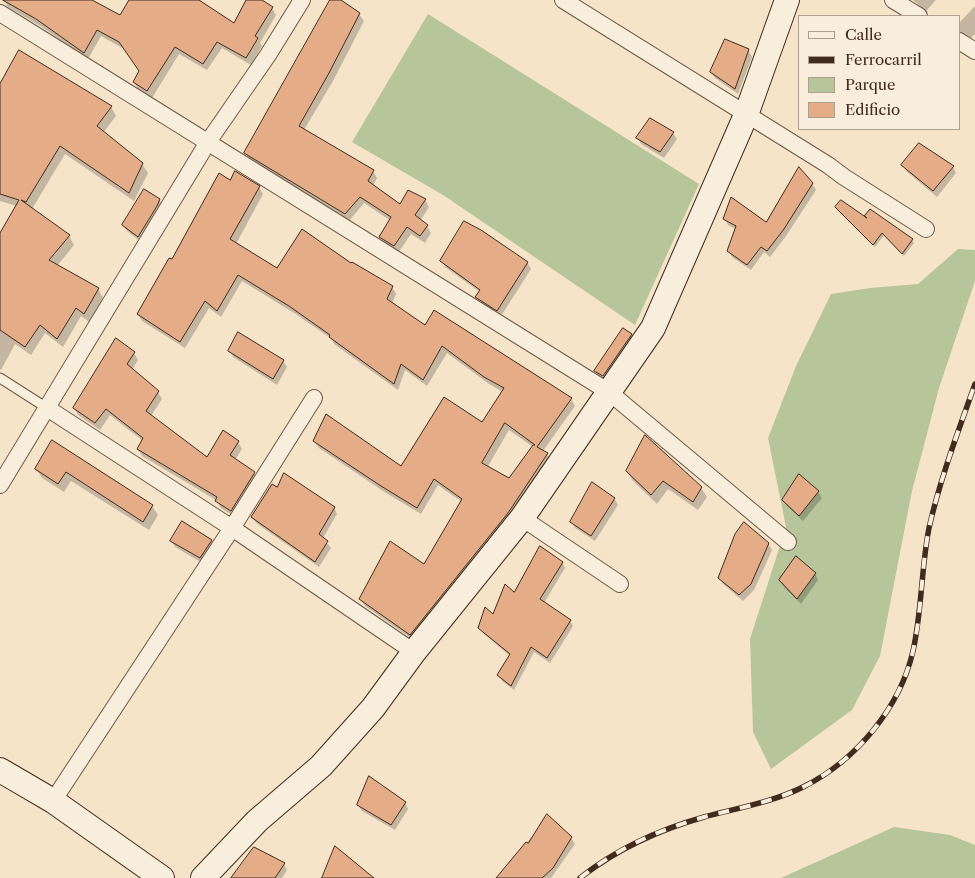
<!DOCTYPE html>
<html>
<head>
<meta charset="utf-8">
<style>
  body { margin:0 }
  #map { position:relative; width:975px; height:878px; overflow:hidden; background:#f6e4c9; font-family:"Libre Caslon Text",serif }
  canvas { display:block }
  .legend { position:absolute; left:798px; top:15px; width:162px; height:115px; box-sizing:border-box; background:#f9eddc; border:1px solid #af9f8f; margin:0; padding:6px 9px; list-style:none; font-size:15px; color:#402b1c }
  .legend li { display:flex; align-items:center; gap:10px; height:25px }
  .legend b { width:25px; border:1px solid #af9f8f }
</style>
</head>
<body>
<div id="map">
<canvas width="975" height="878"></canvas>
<ul class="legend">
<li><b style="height:6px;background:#f9eddc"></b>Calle</li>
<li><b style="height:6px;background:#402b1c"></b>Ferrocarril</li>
<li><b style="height:14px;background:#b7c59b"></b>Parque</li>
<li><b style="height:14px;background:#e4ad88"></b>Edificio</li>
</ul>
</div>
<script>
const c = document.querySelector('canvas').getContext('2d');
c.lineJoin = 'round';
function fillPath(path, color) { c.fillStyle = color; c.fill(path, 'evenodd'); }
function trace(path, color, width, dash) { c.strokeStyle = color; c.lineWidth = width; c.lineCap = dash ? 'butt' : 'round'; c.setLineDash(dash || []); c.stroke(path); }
const green = new Path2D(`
  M428 14 699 184 635 325 443 195 352 142Z
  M958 249 975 250V281L939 388 912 491 880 656 852 710 771 769 753 732 750 639 786 527 768 438 796 366 831 294 870 288 918 284Z
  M894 827 950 835 975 845V878H781Z`);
const shadow = new Path2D(`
  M4 0H91L120 16 130 0H197L235 24 248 0H259L272 8 276 15 260 43 262 46 251 65 222 48 207 70 179 54 152 98 138 89 134 82 140 72 124 49 101 36 88 59 42 27 8 7Z
  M331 0H338L359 14 364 21 333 81 304 130 373 171 377 178 373 186 400 206 425 200 429 207 420 221 427 226 431 233 425 243 411 234 398 253 385 244 380 237 391 221 364 203 349 221 250 161 246 153Z
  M913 0H936L926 11Z
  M975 6V34L970 39 959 37V23Z
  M748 50 752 57 738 94 715 78 711 72Z
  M0 86 111 107 116 116 103 133 142 164 148 173 134 201 65 154 32 209 69 236 74 245 57 266 98 289 103 298 89 322 81 316 63 347 45 333 31 355 15 344 1 370 0 369V236L17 206 0 201Z
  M673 133 677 139 664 158 641 144 638 138Z
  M903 165 953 167 956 173 937 197 906 171Z
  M230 182 259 187 263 194 236 244 278 270 352 265 392 287 396 294 392 304 426 327 571 399 575 406 543 451 547 454 551 461 415 641 365 606 360 599 424 566 462 502 438 485 421 514 386 493 319 448 314 441 402 468 483 424 503 392 489 384 447 353 427 386 405 370 398 390 334 344 332 339 294 313 242 281 221 317 209 308 185 348 142 321 138 314 172 261ZM509 430 533 447 510 480 487 468Z
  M812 183 816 190 786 236 770 257 764 252 751 270 732 257 728 251 736 229 728 225 725 219 766 223Z
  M159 199 163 206 141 242 127 231 123 225Z
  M838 210 912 240 914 243 904 256 884 235 875 247Z
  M442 261 527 262 531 269 501 316 480 303 477 297 480 292 445 267Z
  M631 335 635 341 607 382 599 377 595 371Z
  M230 351 283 361 287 367 277 385 233 357Z
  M134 353 138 360 132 370 158 392 162 399 151 416 208 458 238 442 242 449 235 460 254 473 258 480 235 517 221 508 216 500 142 456 138 449 143 441 110 415 100 430 78 415 74 408Z
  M53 442 152 506 158 515 149 530 71 481 64 492 42 478 36 469Z
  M627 471 701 488 707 497 698 510 668 489 657 504 633 481Z
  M818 492 822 498 803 521 787 506 783 500Z
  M614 498 618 505 595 541 575 528 572 522Z
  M334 507 337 514 323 538 331 548 319 567 256 523 252 517Z
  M212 540 215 547 204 564 175 547 172 541Z
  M768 544 772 550 754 590 743 601 723 584 719 577Z
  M562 562 565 568 544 603 570 621 573 626 550 663 534 652 514 690 502 681 499 675 510 656 483 633 479 627 493 616 515 594Z
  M815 573 818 580 801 604 784 587 780 581Z
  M405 802 408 809 395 830 362 811 358 805Z
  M539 828 571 838 575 844 551 878H505L502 873Z
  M284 864 287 870 282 878H233Z`);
const building = new Path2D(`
  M3 0H92L120 15 129 0H199L234 23 246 0H262L273 7 255 36 258 38 246 58 217 42 203 64 175 47 147 91 133 82 139 71 119 42 97 30 84 53 36 19Z
  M330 0H341L360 13 329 73 299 126 374 170 368 181 400 204 408 190 426 199 415 215 428 225 420 236 407 227 394 246 379 237 391 217 360 197 345 214 244 153Z
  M725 39 749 49 735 89 710 72Z
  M19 50 112 106 97 126 143 163 129 193 60 146 26 202 21 200 70 235 49 260 99 288 84 314 76 308 57 339 40 325 25 347 0 330V233L19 200 0 194V84Z
  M650 118 674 132 660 152 636 138Z
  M919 143 954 166 933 191 901 165Z
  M799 167 813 183 784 229 767 251 761 247 747 265 727 251 736 226 723 219 731 197 766 222Z
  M235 171 260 186 230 239 277 268 302 229 351 263 352 262 393 286 387 299 425 325 434 310 572 398 537 447 548 453 508 513 410 635 359 599 390 541 424 564 462 499 434 479 417 508 381 486 313 441 326 414 401 466 444 397 482 422 504 388 484 377 442 346 423 380 401 364 394 384 329 337 330 335 289 306 238 275 217 311 205 301 180 342 137 314 169 258 172 259 219 173 230 180ZM505 423 535 445H533L509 478 482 463Z
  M144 189 160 199 157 206 138 237 122 225Z
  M841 200 867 218 864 216 870 209 913 239 902 254 882 233 873 245 835 207Z
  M464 221 481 230 528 262 497 311 475 297 480 290 440 261Z
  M623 328 632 334 603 376 594 371Z
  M238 332 284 360 273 379 228 351Z
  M116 338 135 352 127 364 159 391 146 411 207 457 223 430 239 441 230 455 255 472 231 511 215 501 217 497 137 449 143 438 106 409 95 423 73 408Z
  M645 435 702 487 693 502 663 481 651 495 626 471Z
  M52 440 153 505 143 522 66 472 58 484 35 469Z
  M284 473 335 507 319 534 328 541 315 562 251 517 272 484 277 487Z
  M799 474 819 491 799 516 782 500Z
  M592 482 615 498 591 536 570 522Z
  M182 521 212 540 200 558 170 541Z
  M744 522 769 543 751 584 739 595 718 578 735 534Z
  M540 546 563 562 540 599 571 620 547 658 531 647 511 686 497 675 510 654 478 628 485 607 493 614 505 584 514 592Z
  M796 556 816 573 797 599 779 580Z
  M369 776 406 802 391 825 357 805Z
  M547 814 572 837 553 868 542 878H496L526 842 528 843Z
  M335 846 374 878H322Z
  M254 847 285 863 275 878H231Z`);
const lane = new Path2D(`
  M0 378 47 408`);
const street = new Path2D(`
  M563 0 828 165 844 177 926 229
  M893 0 919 16
  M0 13 609 392 788 542
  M959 41 975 51
  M47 408 232 528 414 652
  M0 485 208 142 268 55 302 0
  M522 518 620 584
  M53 801 232 528 314 398`);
const secondary = new Path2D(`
  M0 770 53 801 162 878
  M203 878 257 821 321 766 373 708 414 652 522 518 653 328 746 115 787 0`);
const rail = new Path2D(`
  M580 878C618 848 658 830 704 817 738 808 774 802 805 786 856 760 900 708 913 651 922 611 921 569 929 528 940 479 958 432 975 384`);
fillPath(green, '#b7c59b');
fillPath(shadow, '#0003');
fillPath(building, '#e4ad88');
trace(building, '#402b1c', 1);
trace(lane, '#6e5947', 11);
trace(street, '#6e5947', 18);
trace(secondary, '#402b1c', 26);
trace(lane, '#f9eddc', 9);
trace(street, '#f9eddc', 16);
trace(secondary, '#f9eddc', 24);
trace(rail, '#402b1c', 5.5);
trace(rail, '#f9eddc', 4, [11]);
</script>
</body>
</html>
